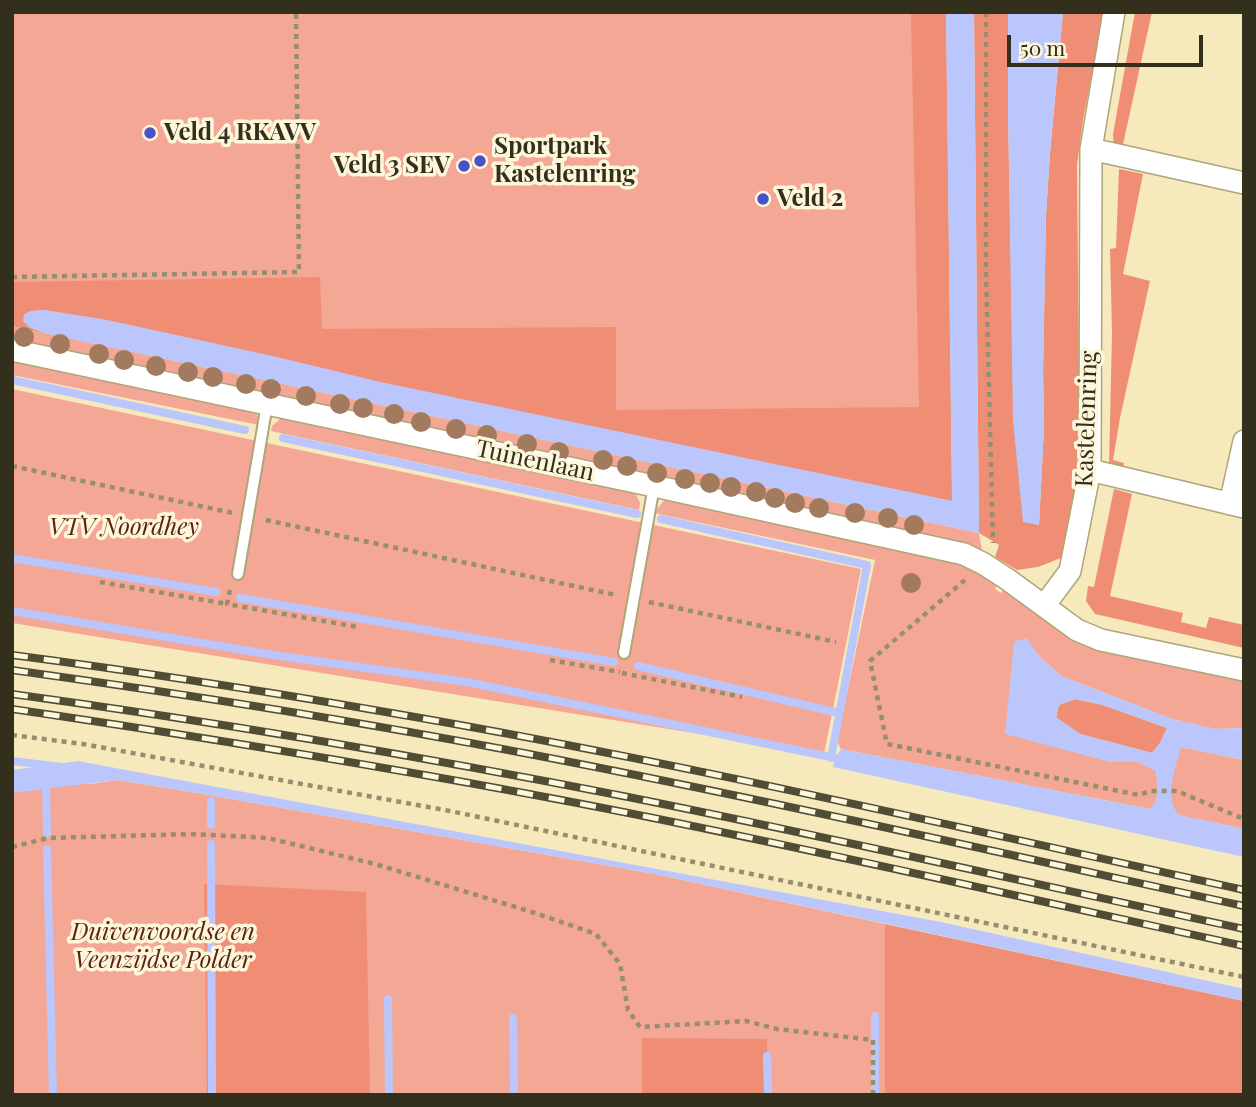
<!DOCTYPE html>
<html>
<head>
<meta charset="utf-8">
<style>
  body { margin:0 }
  #map { position:relative; width:1256px; height:1107px; overflow:hidden; background:#f6eabd; font-family:"Playfair Display",serif }
  canvas { display:block }
  .frame { position:absolute; inset:0; border:14px solid #332f1d; pointer-events:none }
  .scale { position:absolute; left:1007px; top:35px; width:196px; height:32px; box-sizing:border-box; border:4px solid #332f1d; border-top:0; padding-left:9px; font-size:21px; line-height:24px; white-space:nowrap; color:#332f1d; -webkit-text-stroke:5px #fef7dc; paint-order:stroke }
</style>
</head>
<body>
<div id="map">
<canvas width="1256" height="1107"></canvas>
<div class="frame"></div>
<div class="scale">50 m</div>
</div>
<script>
const c = document.querySelector('canvas').getContext('2d');
c.lineJoin = 'round';
function fillPath(path, color) { c.fillStyle = color; c.fill(path, 'evenodd'); }
function trace(path, color, width, dash) { c.strokeStyle = color; c.lineWidth = width; c.lineCap = dash ? 'butt' : 'round'; c.setLineDash(dash || []); c.stroke(path); }
function label(font, color, halo, rows, align = 'center') {
  c.font = font + ' "Playfair Display",serif'; c.lineWidth = 7; c.setLineDash([]); c.textBaseline = 'middle'; c.strokeStyle = halo; c.fillStyle = color; for (const [text, x, y, turn = 0] of rows) {
    c.save(); c.translate(x, y); c.rotate((+turn || 0) * Math.PI / 180); c.textAlign = isNaN(turn) ? turn : align; if (halo) c.strokeText(text, 0, 0); c.fillText(text, 0, 0); c.restore();
  }
}
const green = new Path2D(`
  M12 12H946L952 501 12 312Z
  M12 326 979 533 982 550 968 543 13 340Z
  M12 359 256 413 260 422 259 425 12 375Z
  M12 389 861 569 824 754 12 623Z
  M281 418 636 494 640 503 639 510 271 431 272 426Z
  M665 499 963 563 997 585 995 589 1001 593 1004 589 1089 646 1244 681V728L1215 729 1172 719 1061 676 1041 658 1025 638 1005 733 1111 762H1138L1156 771 1157 781 1181 747 1244 760V829L1150 809 841 749 837 741 875 560 654 513Z
  M12 772 90 784 118 780 203 794 655 874 885 924V936L1244 1095H12Z`);
const forest = new Path2D(`
  M911 12H946L952 501 380 382 281 358 107 320 44 310 31 311 24 315 29 327 44 333 12 326V282L320 277 322 329 616 327V410L919 407Z
  M974 12H1008V112L1013 371 1039 525 1044 427 1043 371 1046 215 1050 153 1063 12H1104L1083 120 1077 165 1079 378 1077 479 1061 558 1038 567 1017 570 995 557 999 545 979 533Z
  M1135 12H1152L1122 149H1114L1113 134Z
  M1119 169 1143 174 1123 274 1150 281 1120 418 1113 460 1124 463 1123 470 1109 467 1112 333 1110 249 1116 248Z
  M1114 489 1132 494 1110 596 1183 613 1181 622 1206 628 1209 617 1244 625V648L1095 614 1086 601 1088 586 1094 587Z
  M1075 699 1103 705 1167 728 1160 743 1152 753 1080 734 1056 718 1059 705Z
  M204 884 366 892 370 1095H207Z
  M885 924 1244 1001V1095H885Z
  M642 1038 767 1039 768 1095H642Z`);
const water = new Path2D(`
  M946 12H974L979 533 44 333 29 327 23 321 24 315 30 311 44 310 107 320 281 358 380 382 952 501Z
  M1008 12H1063L1050 153 1046 215 1043 371 1044 427 1039 525 1023 522 1013 420 1008 112Z
  M1026 638 1041 658 1061 676 1172 719 1215 729 1244 728V760L1181 747C1176 767 1163 797 1179 815L1244 829V857L833 767 835 758 841 749 1150 809C1160 798 1157 785 1156 771L1138 762H1111L1005 734 1014 642ZM1075 699 1103 705 1167 728 1160 743 1152 753 1080 734 1056 717 1059 705Z
  M78 761 941 922 1244 989V1001L655 874 203 794 118 780 12 793V770Z`);
const stream = new Path2D(`
  M12 380 245 430
  M283 438 637 514
  M661 519 867 565 831 758
  M12 558 216 592
  M240 598 614 662
  M12 611 273 655 467 682 835 758
  M638 666 839 713
  M12 761 62 767
  M46 781 47 833
  M211 801V825
  M211 844 212 1095
  M47 849 53 1095
  M388 999 389 1095
  M875 1016V1095
  M513 1018 514 1095
  M767 1056 768 1095`);
const path = new Path2D(`
  M986 12V273L993 543
  M12 277 299 272 296 12
  M12 466 233 513
  M266 520 616 595
  M965 580 870 661 887 744 1139 795 1150 791H1177L1244 819
  M100 582 227 604
  M230 590 227 604 358 627
  M649 602 836 642
  M550 660 620 672
  M622 673 742 697
  M12 735 83 744 450 811 1244 977
  M12 847 48 838 193 834 268 838 375 864 532 912 596 934 620 964 628 1010 640 1027 746 1021 777 1029 873 1040V1095`);
const service = new Path2D(`
  M238 574 267 404
  M624 653 654 486`);
const minor = new Path2D(`
  M1091 149 1244 183
  M12 350 654 486 964 554 984 564 1007 579 1077 630 1101 640 1244 670
  M1090 470 1244 507
  M1230 504 1244 441
  M1044 606 1070 571 1090 470 1091 149 1114 12`);
const rail = new Path2D(`
  M12 655C135 671 258 690 380 711 670 760 957 827 1244 890
  M12 670C185 694 357 721 529 754 768 800 1006 854 1244 906
  M12 694C218 722 424 757 628 797 834 838 1039 885 1244 929
  M12 709C210 738 407 770 603 808 817 850 1030 899 1244 946`);
const trees = [
  [24,337],
  [60,344],
  [99,354],
  [124,360],
  [156,366],
  [188,372],
  [213,377],
  [246,384],
  [271,389],
  [306,396],
  [340,404],
  [363,408],
  [394,414],
  [421,422],
  [456,429],
  [487,435],
  [527,444],
  [559,452],
  [603,460],
  [627,466],
  [657,473],
  [685,479],
  [710,483],
  [731,487],
  [756,492],
  [775,498],
  [795,503],
  [819,508],
  [855,513],
  [888,518],
  [914,525],
  [911,583]
];
const markers = [
  [150,133,7,"#4a52c8"],
  [480,161,7,"#4a52c8"],
  [464,166,7,"#4a52c8"],
  [763,199,7,"#4a52c8"]
];
const poiNames = [
  ["Veld 4 RKAVV",164,133],
  ["Sportpark",494,147],
  ["Kastelenring",494,175],
  ["Veld 3 SEV",450,166,"right"],
  ["Veld 2",777,199]
];
const streetNames = [
  ["Kastelenring",1087,419,-88],
  ["Tuinenlaan",535,461,12]
];
const parkNames = [
  ["VTV Noordhey",124,528],
  ["Duivenvoordse en",163,933],
  ["Veenzijdse Polder",163,961]
];
fillPath(green, '#f3a794');
fillPath(forest, '#f08e75');
fillPath(water, '#bbc7fc');
trace(stream, '#bbc7fc', 8);
trace(service, '#b0a479', 14);
trace(minor, '#b0a479', 24);
trace(path, '#968e6e', 4.5, [5, 5]);
trace(service, '#fff', 10);
trace(minor, '#fff', 21);
trace(rail, '#514c36', 8);
trace(rail, '#fef7dc', 5, [16]);
c.fillStyle = '#a27b5f';
for (const [x, y] of trees) { c.beginPath(); c.arc(x, y, 10, 0, 2 * Math.PI); c.fill(); }
for (const [x, y, r, color] of markers) { const dot = new Path2D(); dot.arc(x, y, r, 0, 2 * Math.PI); c.fillStyle = color; c.fill(dot); trace(dot, '#fef7dc', 2.5); }
label('bold 24px', '#332f1d', '#fef7dc', poiNames, 'left');
label('24px', '#332f1d', '#fef7dc', streetNames);
label('italic 24px', '#5e2112', '#fef7dc', parkNames);
</script>
</body>
</html>
